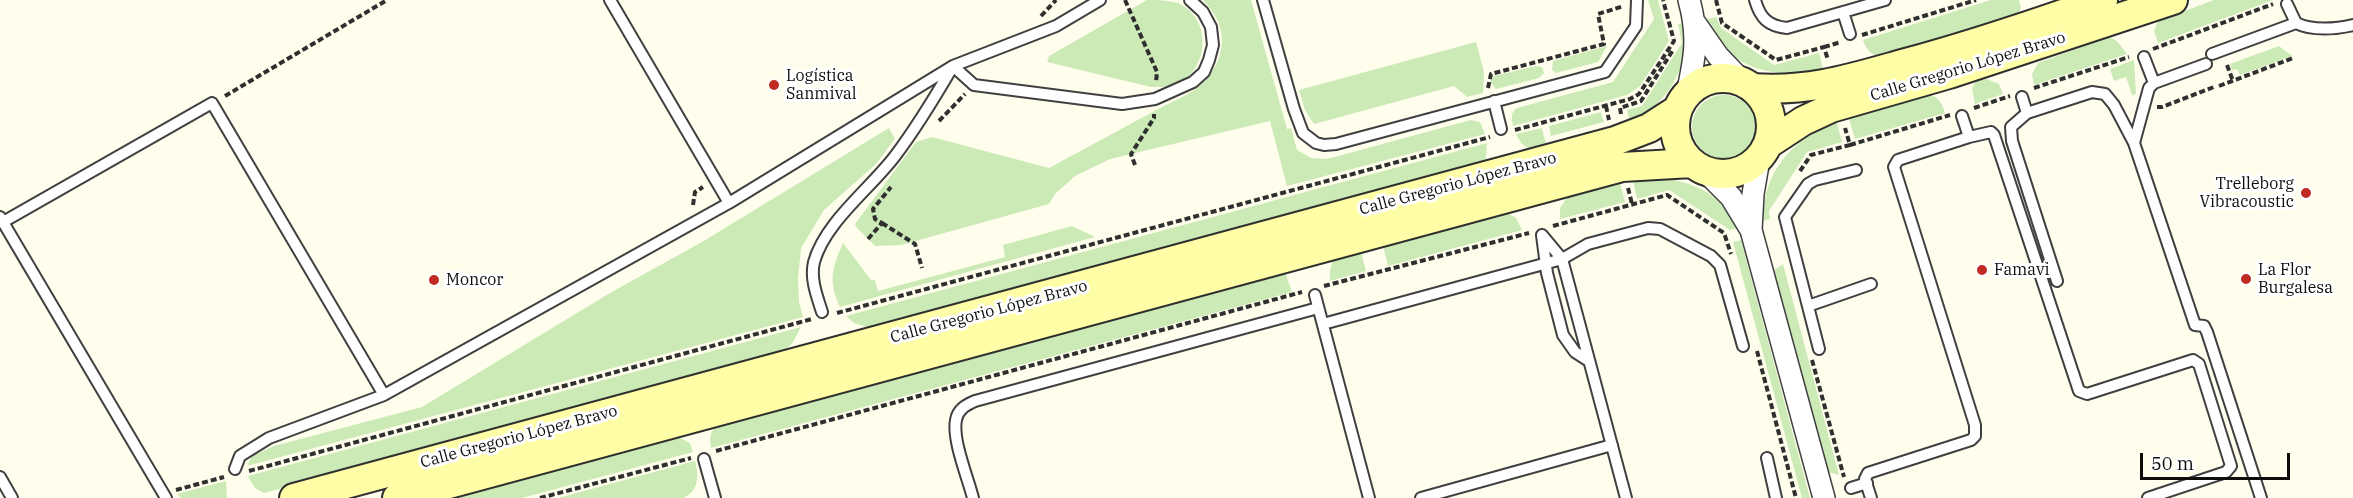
<!DOCTYPE html>
<html>
<head>
<meta charset="utf-8">
<style>
  body { margin:0 }
  #map { position:relative; width:2353px; height:498px; overflow:hidden; background:#fffdec; font-family:"IBM Plex Serif",serif }
  canvas { display:block }
  .scale { position:absolute; left:2140px; top:453px; width:150px; height:27px; box-sizing:border-box; border:3px solid #0d0d0d; border-top:0; padding-left:8px; font-size:18px; line-height:21px; white-space:nowrap; color:#0d0d0d; -webkit-text-stroke:4px #fff; paint-order:stroke }
</style>
</head>
<body>
<div id="map">
<canvas width="2353" height="498"></canvas>
<div class="scale">50 m</div>
</div>
<script>
const c = document.querySelector('canvas').getContext('2d');
c.lineJoin = 'round';
function fillPath(path, color) { c.fillStyle = color; c.fill(path, 'evenodd'); }
function trace(path, color, width, dash) { c.strokeStyle = color; c.lineWidth = width; c.lineCap = dash ? 'butt' : 'round'; c.setLineDash(dash || []); c.stroke(path); }
function label(font, color, halo, rows, align = 'center') {
  c.font = font + ' "IBM Plex Serif",serif'; c.lineWidth = 6; c.setLineDash([]); c.textBaseline = 'middle'; c.strokeStyle = halo; c.fillStyle = color; for (const [text, x, y, turn = 0] of rows) {
    c.save(); c.translate(x, y); c.rotate((+turn || 0) * Math.PI / 180); c.textAlign = isNaN(turn) ? turn : align; if (halo) c.strokeText(text, 0, 0); c.fillText(text, 0, 0); c.restore();
  }
}
const green = new Path2D(`
  M1147 0C1158 0 1170 0 1180 4 1212 20 1209 68 1178 84 1170 88 1160 87 1151 87L1047 62 1049 56Z
  M1203 0H1251L1287 129 1291 128 1297 150 1311 158 1327 159 1471 120 1480 122 1485 134 1287 186 1270 121 1110 159 1075 176 1055 194 1049 204 901 245 875 246 856 227 855 224 916 142 932 137 1049 168C1087 148 1124 127 1162 107 1174 101 1197 91 1205 81 1228 54 1228 25 1203 0Z
  M1648 0H1658L1669 41 1640 86 1627 95 1513 126C1512 119 1510 112 1517 108L1613 82 1654 19Z
  M1991 0H2019L2021 7 2018 14 2014 16 1885 56C1872 57 1867 51 1863 40Z
  M2214 0H2273L2158 43 2154 31 2158 21Z
  M1716 17 1721 28 1774 65 1819 53 1824 73C1773 76 1729 73 1707 19Z
  M1684 23C1691 67 1668 103 1630 123L1627 110 1642 106 1682 43 1678 24Z
  M2109 37 2117 41 2127 54 2034 85 2032 74 2038 63Z
  M1476 42 1484 72 1483 93 1467 97 1454 86 1314 124 1305 110 1299 90Z
  M1607 46 1598 62 1556 73 1552 70 1553 61Z
  M2279 46 2292 56 2240 75 2237 69 2232 70 2230 64Z
  M2134 60 2136 94 2132 95 2126 77 2114 81 2110 69Z
  M1536 66 1542 67 1544 73 1539 78 1496 89 1490 82 1494 76Z
  M1987 79 1999 84 2003 94 1975 104 1972 88 1976 81Z
  M1929 95C1939 97 1942 103 1945 113L1855 139 1849 119Z
  M1692 127a32 32 0 1 1 64 0a32 32 0 1 1-64 0Z
  M1601 112 1604 122 1551 136 1549 126Z
  M1837 123 1842 142 1807 152 1769 211 1770 219 1762 221C1765 170 1790 140 1837 123Z
  M889 128 895 139 876 164 824 210 801 248 798 279 799 302 803 317 247 466 252 456 274 446 422 407 610 293 702 242Z
  M1542 128 1547 148C1532 151 1523 150 1516 134Z
  M1487 143 1486 158 1483 162 870 328 854 323 846 316Z
  M1663 178C1699 184 1720 194 1737 228L1730 230 1669 190 1637 199 1633 180Z
  M1620 183 1625 202 1560 219V208L1568 196Z
  M1507 213 1516 218 1522 230 1388 266 1383 246Z
  M1072 226 1095 237 840 307C828 281 832 268 843 243L871 280H875L878 291 1005 257 1003 245Z
  M1741 240 1810 498H1802L1733 242Z
  M1361 252 1366 271 1330 281V271L1333 259Z
  M1783 264 1839 475 1828 472 1774 270Z
  M1285 272 1292 292 711 448C709 438 710 431 718 425Z
  M801 327 792 344 778 355 264 493 255 488 248 476Z
  M676 436 690 443 693 452 522 498H446Z
  M695 461C699 476 699 491 683 498H558Z
  M226 481 227 498H181L177 494Z`);
const path = new Path2D(`
  M1125 0 1157 72 1156 82
  M1716 0 1722 23 1776 60 1824 47 1828 60
  M1041 16 1056 0
  M1862 35 1976 0
  M1824 47 1841 42
  M2153 49 2273 4
  M2227 65 2233 81
  M2219 86 2293 58
  M1488 88 1491 74 1604 44 1598 14 1624 6
  M2034 88 2129 57
  M225 96 387 0
  M1606 106 1609 120
  M2157 107H2162L2214 87
  M1974 108 2010 96
  M1621 114 1620 108 1641 101 1673 50
  M939 121 965 94
  M1515 130 1630 99 1639 94 1674 41 1663 0
  M1850 145 1950 115
  M1135 165 1131 154 1154 118V114
  M1800 171 1811 155 1850 145 1845 128
  M1628 188 1632 204
  M693 205 695 192 703 187
  M882 223 915 244 922 268
  M1553 226 1667 195 1724 233 1731 254
  M868 239 882 223 875 219 873 209 891 187
  M1324 286 1529 233
  M837 313 1490 137
  M1757 351 1796 498
  M1812 360 1844 477
  M716 451 1302 292
  M249 471 812 319
  M176 490 224 477
  M540 498 691 458`);
const lane = new Path2D(`
  M610 0 729 203
  M1263 0 1294 109 1303 133 1316 143 1324 145 1336 144 1605 72 1636 26 1637 0
  M1755 0C1760 18 1768 26 1787 28L1885 0
  M2287 4 2296 23
  M1843 12 1850 34
  M2212 54 2296 23C2312 31 2336 29 2353 25
  M2144 57 2154 83
  M2206 64 2154 83 2149 88 2134 143 2195 325 2204 326 2207 332 2261 498
  M2022 97 2027 113 2011 127 2012 141 2057 281
  M1494 101 1501 129
  M2027 113 2092 92 2105 94 2114 105 2134 143
  M1962 116 1969 137 1991 132 1994 135 2079 391 2087 394 2193 360 2199 364 2231 466 2226 472 2148 498
  M0 217 166 498
  M3 222 212 103 384 395 729 203 953 66 1056 26 1100 0
  M1542 235 1562 259 1626 498
  M1542 235 1547 273 1563 335 1575 352 1589 361
  M1315 295 1369 498
  M1808 306 1871 284
  M822 312C817 296 810 279 814 262 825 222 871 188 895 156 917 127 935 97 953 66L974 85 1122 104 1155 99 1193 82 1204 72 1209 60 1213 45 1211 27 1203 12 1190 0
  M1323 324 1562 259 1588 244 1648 228 1660 229 1711 256 1720 265 1743 346
  M1819 349 1785 217 1808 184 1815 180 1856 170
  M1767 458 1776 498
  M704 459 715 498
  M235 469 240 456 269 438 384 395
  M0 477 12 498
  M1851 488 1867 483
  M973 498C968 478 952 440 956 420 958 409 966 405 975 401L1318 308
  M1421 498 1612 445
  M1871 498 1865 479 1868 473 1971 440 1975 436V425L1894 167 1898 160 1969 137`);
const street = new Path2D(`
  M1695 23 1718 56 1742 81
  M1687 94C1695 58 1699 36 1689 0
  M1705 171 1731 197 1751 230 1824 498
  M1751 230 1753 194 1759 159`);
const secondary = new Path2D(`
  M1675 126a48 48 0 1 1 96 0a48 48 0 1 1-96 0Z
  M1753 88C1810 92 1852 78 1906 63 1973 45 2038 23 2103 0
  M1768 144 1803 121 1831 108 1949 74 2173 0
  M294 498 1615 141 1649 128 1677 110
  M397 498 1622 167 1692 163`);
const markers = [
  [774,85,6,"#bf2b22"],
  [2306,193,6,"#bf2b22"],
  [1982,270,6,"#bf2b22"],
  [2246,279,6,"#bf2b22"],
  [434,280,6,"#bf2b22"]
];
const streetNames = [
  ["Calle Gregorio López Bravo",1968,67,-17],
  ["Calle Gregorio López Bravo",1458,184,-15],
  ["Calle Gregorio López Bravo",989,312,-15],
  ["Calle Gregorio López Bravo",519,437,-15]
];
const poiNames = [
  ["Logística",786,76],
  ["Sanmival",786,94],
  ["Trelleborg",2294,184,"right"],
  ["Vibracoustic",2294,202,"right"],
  ["Famavi",1994,270],
  ["La Flor",2258,270],
  ["Burgalesa",2258,288],
  ["Moncor",446,280]
];
fillPath(green, '#cbeab6');
trace(lane, '#404040', 14);
trace(street, '#404040', 24);
trace(secondary, '#2f2f2f', 32);
trace(path, '#2f2f2f', 4, [6, 3]);
trace(lane, '#fff', 10);
trace(street, '#fff', 21);
trace(secondary, '#fffea7', 28);
for (const [x, y, r, color] of markers) { const dot = new Path2D(); dot.arc(x, y, r, 0, 2 * Math.PI); c.fillStyle = color; c.fill(dot); trace(dot, '#fff', 2); }
label('16px', '#0d0d0d', '#fff', streetNames);
label('16px', '#0d0d0d', '#fff', poiNames, 'left');
</script>
</body>
</html>
